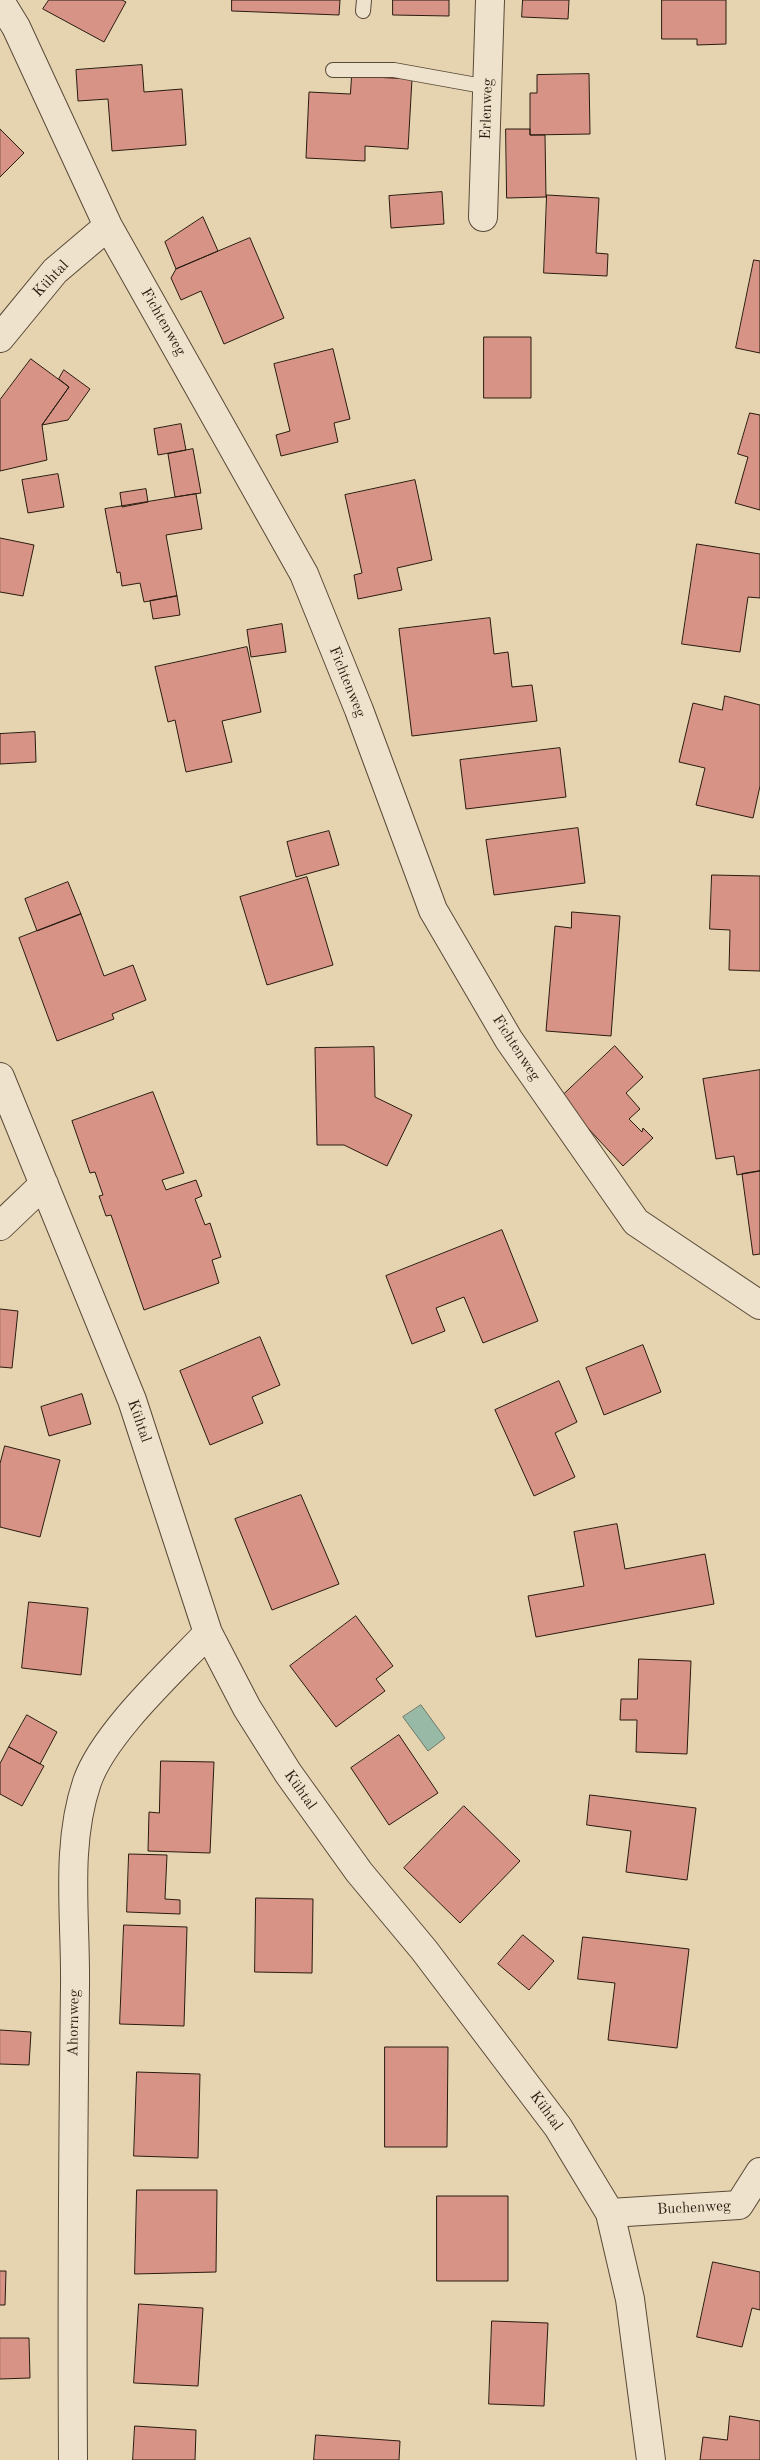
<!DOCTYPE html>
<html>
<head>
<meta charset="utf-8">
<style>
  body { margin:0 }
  canvas { display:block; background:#e6d3b0 }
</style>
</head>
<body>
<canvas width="760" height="2460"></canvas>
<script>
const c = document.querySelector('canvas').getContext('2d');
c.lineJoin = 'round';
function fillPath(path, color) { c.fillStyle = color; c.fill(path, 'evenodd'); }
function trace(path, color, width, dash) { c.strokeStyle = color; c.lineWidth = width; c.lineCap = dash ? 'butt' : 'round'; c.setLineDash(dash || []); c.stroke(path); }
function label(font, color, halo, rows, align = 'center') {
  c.font = font + ' "Old Standard TT",serif'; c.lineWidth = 4; c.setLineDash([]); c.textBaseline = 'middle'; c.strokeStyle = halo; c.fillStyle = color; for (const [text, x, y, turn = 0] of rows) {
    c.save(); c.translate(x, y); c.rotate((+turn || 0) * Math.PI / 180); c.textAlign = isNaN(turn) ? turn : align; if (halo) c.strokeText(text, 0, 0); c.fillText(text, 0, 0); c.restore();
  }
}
const water = new Path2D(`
  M421 1705 445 1738 428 1751 403 1717Z`);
const building = new Path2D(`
  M49 0H122L126 2 104 42 43 9Z
  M232 0H340L339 15 232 11Z
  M393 0H449V16L393 15Z
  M523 0H569L568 19 522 17Z
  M662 0H726V44L697 45V39H662Z
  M142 65 144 92 182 89 186 145 112 151 108 99 78 101 76 70Z
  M589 74 590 134 530 135V93H537V75Z
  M352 76 412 79 408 149 365 146V161L306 158 309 92 350 94Z
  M0 129 24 153 0 177Z
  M506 129H530V135H545L546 197 507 198Z
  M442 192 444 224 391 228 389 196Z
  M547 195 599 198 596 253 608 254 607 276 544 273Z
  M203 217 218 251 176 269 165 242Z
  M250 238 284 318 224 344 201 291 181 300 171 278 176 269Z
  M754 260 760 261V353L736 348Z
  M484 337H531V398H484Z
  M333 349 350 419 334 423 338 442 281 456 276 435 290 431 274 364Z
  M31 359 69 387 42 425 47 460 0 471V400Z
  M64 370 90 389 68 420 42 425 69 387 59 379Z
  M750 413 760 415V510L735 503 748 457 738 454Z
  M181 424 186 450 158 455 154 429Z
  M193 449 201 493 175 497 168 454Z
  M58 474 64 507 28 513 22 480Z
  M415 480 432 560 397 568 402 590 358 599 354 575 362 573 345 495Z
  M146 489 148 502 122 507 120 493Z
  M196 494 202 529 166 535 177 596 144 602 140 583 122 586 120 572 117 573 105 509Z
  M0 538 34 545 23 596 0 592Z
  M697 544 760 554V598L748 597 740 652 682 644Z
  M177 596 180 615 153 619 150 601Z
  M490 618 494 654 508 652 512 687 532 685 537 721 412 736 399 629Z
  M282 624 286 652 251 657 247 630Z
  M247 647 261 712 222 721 232 762 186 772 175 720 168 722 155 667Z
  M725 696 760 705V786L753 818 696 805 705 768 679 762 693 703 722 710Z
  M35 732 36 762 0 764V734Z
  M560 748 566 797 466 809 460 760Z
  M578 828 585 883 494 895 486 840Z
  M329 831 339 865 296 877 287 842Z
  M712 875 760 876V971L729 970 730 930 710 929Z
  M307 877 333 965 267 985 240 897Z
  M68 882 81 914 37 931 25 899Z
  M572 912 620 916 611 1036 546 1031 555 926 571 928Z
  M81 914 104 976 133 965 146 1000 112 1014 114 1019 57 1041 19 938Z
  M615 1046 643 1077 626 1093 640 1109 629 1119 642 1132 643 1128 653 1138 623 1166 560 1098Z
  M374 1047 375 1097 412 1115 387 1166 344 1145H317L315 1048Z
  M760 1070V1171L737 1175 734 1156 716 1159 703 1079Z
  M153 1092 184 1173 162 1180 166 1190 196 1180 202 1196 195 1199 205 1225 210 1223 221 1257 212 1260 219 1283 144 1310 111 1215 106 1216 99 1196 103 1195 95 1172 90 1173 72 1121Z
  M760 1171V1254L753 1255 742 1174Z
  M502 1230 538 1321 483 1343 464 1297 436 1308 445 1331 412 1344 386 1276Z
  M0 1309 18 1311 12 1368 0 1367Z
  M260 1337 280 1385 252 1397 263 1423 210 1445 180 1371Z
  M643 1345 661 1392 604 1415 586 1368Z
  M559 1381 577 1422 555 1433 575 1477 534 1496 495 1410Z
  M82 1394 91 1424 49 1436 41 1407Z
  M5 1446 60 1460 40 1537 0 1527V1464Z
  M301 1495 339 1584 272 1610 235 1519Z
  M617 1524 625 1569 705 1554 714 1604 536 1637 528 1596 584 1586 574 1532Z
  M29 1602 88 1608 81 1675 22 1668Z
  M356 1616 393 1666 376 1679 385 1691 336 1727 290 1666Z
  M639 1659 691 1661 687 1754 636 1752 637 1720H620L621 1699H637Z
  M27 1715 57 1732 40 1764 9 1747Z
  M399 1735 438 1793 389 1825 351 1768Z
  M9 1747 44 1766 22 1806 0 1794V1764Z
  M161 1761 214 1762 210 1853 148 1851 149 1812 159 1813Z
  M590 1795 696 1808 687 1880 626 1872 631 1831 587 1825Z
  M464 1806 520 1861 460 1923 404 1868Z
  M129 1854 167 1855 165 1899 180 1900V1914L127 1912Z
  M256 1898 313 1899 312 1973 255 1972Z
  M124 1925 187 1927 184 2026 120 2024Z
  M523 1935 554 1961 529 1990 498 1964Z
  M583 1937 689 1949 677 2048 608 2040 615 1983 578 1979Z
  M0 2030 31 2032 29 2065 0 2064Z
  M385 2047H448L447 2147H385Z
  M137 2072 200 2074 198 2158 134 2156Z
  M137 2190H217L216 2272 135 2274Z
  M437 2196H508V2281H437Z
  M713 2262 760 2272V2310L752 2308 742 2347 697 2337Z
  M0 2271H6L5 2305H0Z
  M139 2304 203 2308 198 2386 134 2383Z
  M492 2321 548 2323 544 2406 489 2404Z
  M0 2338H29L30 2378 0 2379Z
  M730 2416 760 2421V2460H700L703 2437 727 2440Z
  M135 2426 196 2430 195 2460H133Z
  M316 2435 400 2441 399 2460H314Z`);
const service = new Path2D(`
  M363 11 364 0
  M333 70H394L488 87`);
const minor = new Path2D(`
  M0 1 16 27 108 226 304 574 359 710 433 910 509 1040 636 1222 760 1305
  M483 217 490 0
  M0 338 55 271 108 226
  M0 1077 132 1400 208 1633 247 1708 288 1773 359 1872 424 1950 558 2127 610 2213 630 2299 651 2460
  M0 1226 44 1184
  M610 2213 739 2205 760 2172
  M73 2460C72 2302 73 2144 75 1986 76 1918 65 1847 87 1782 104 1733 172 1671 208 1633`);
const streetNames = [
  ["Erlenweg",487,109,-88],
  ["Kühtal",51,279,-47],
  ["Fichtenweg",163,322,60],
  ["Fichtenweg",347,682,68],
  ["Fichtenweg",516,1048,57],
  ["Kühtal",139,1421,71],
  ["Kühtal",300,1790,55],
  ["Ahornweg",74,2023,-89],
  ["Kühtal",546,2111,54],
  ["Buchenweg",694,2208,-3]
];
fillPath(water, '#97b9a6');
trace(water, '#6b7a6a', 1);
fillPath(building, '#d69386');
trace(building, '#291c0f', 1);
trace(service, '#584a37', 16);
trace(minor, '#584a37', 30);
trace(service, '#efe2cc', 14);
trace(minor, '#efe2cc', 28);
label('15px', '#291c0f', '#efe2cc', streetNames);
</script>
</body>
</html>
